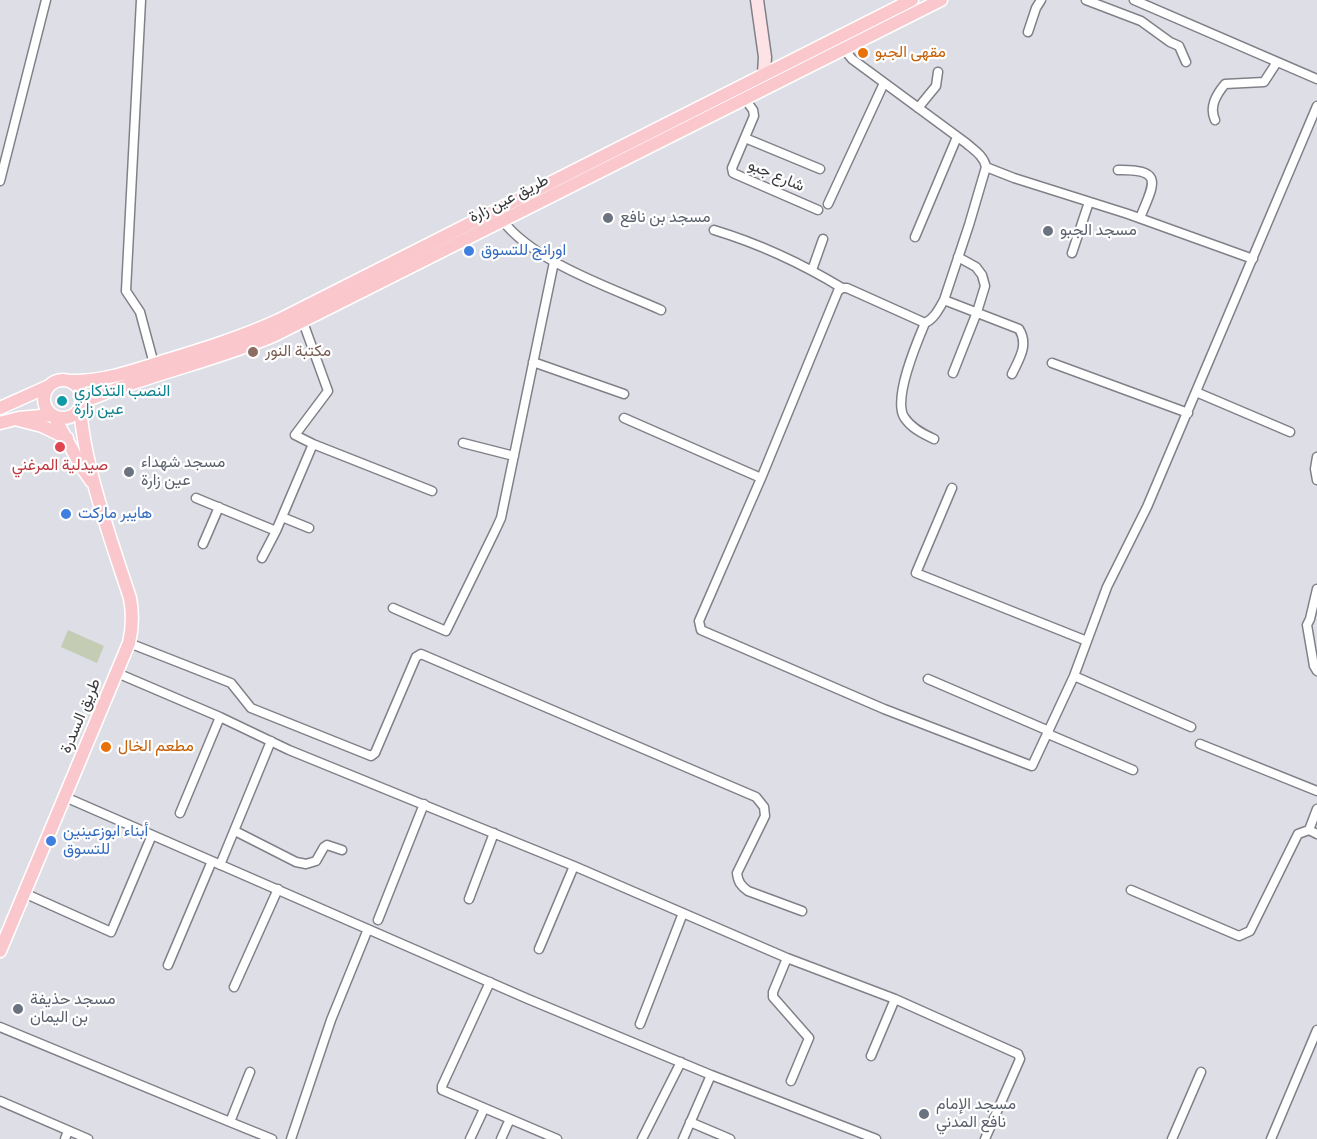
<!DOCTYPE html>
<html>
<head>
<meta charset="utf-8">
<style>
  body { margin:0 }
  canvas { display:block; background:#dedee7 }
</style>
</head>
<body>
<canvas width="1317" height="1139"></canvas>
<script>
const c = document.querySelector('canvas').getContext('2d');
c.lineJoin = 'round';
function fillPath(path, color) { c.fillStyle = color; c.fill(path, 'evenodd'); }
function trace(path, color, width, dash) { c.strokeStyle = color; c.lineWidth = width; c.lineCap = dash ? 'butt' : 'round'; c.setLineDash(dash || []); c.stroke(path); }
function label(font, color, halo, rows, align = 'center') {
  c.font = font + ' Signika,Vazirmatn,sans-serif'; c.lineWidth = 4.5; c.setLineDash([]); c.textBaseline = 'middle'; c.strokeStyle = halo; c.fillStyle = color; for (const [text, x, y, turn = 0] of rows) {
    c.save(); c.translate(x, y); c.rotate((+turn || 0) * Math.PI / 180); c.textAlign = isNaN(turn) ? turn : align; if (halo) c.strokeText(text, 0, 0); c.fillText(text, 0, 0); c.restore();
  }
}
const green = new Path2D(`
  M68 630 104 646 97 663 61 647Z`);
const street = new Path2D(`
  M141 0 126 291 140 312 154 364
  M1086 0 1141 21 1170 42 1179 46 1186 62
  M1134 0 1317 79
  M1028 32 1036 8 1041 0
  M844 49 852 59 966 143C974 150 984 156 986 167L969 225 944 300C939 309 934 319 925 323 917 342 893 398 904 417 911 428 923 434 934 439
  M745 99 753 110 754 116 732 168 733 173 818 210
  M918 108 936 86 938 72
  M1215 120C1209 107 1216 95 1225 84L1264 82 1277 62
  M745 138 820 169
  M986 167 1014 178 1128 214 1253 259
  M1118 170C1166 169 1153 185 1140 218
  M0 181 46 0
  M828 204 884 83
  M502 220C535 263 612 288 661 310
  M714 230C760 244 801 263 842 288H847L925 323
  M915 237 957 137
  M1072 253 1089 202
  M812 270 823 239
  M842 288 838 291 762 476 699 621 701 630 884 709 1032 766 1074 676 1107 587 1147 507 1317 106
  M944 300 1019 329C1029 345 1019 359 1012 374
  M303 322 328 391 295 435 313 444 432 491
  M533 362 624 394
  M1052 363 1188 413
  M953 373 977 312 985 286 982 275 976 267 958 257
  M1196 392 1290 432
  M624 418 761 478
  M463 443 514 456
  M1317 457 1315 469 1317 480
  M952 488 916 573 1087 641
  M196 498 276 531
  M282 517 309 528
  M203 544 219 507
  M262 558 276 531 313 444
  M1317 589 1310 619 1307 625 1314 666 1317 671
  M393 608 446 631 495 531 501 518 554 262
  M129 643 231 683 251 708 371 756 375 753 416 657 421 654 756 797 764 807 765 816 737 873C738 882 741 886 748 891L802 911
  M117 673 220 717 289 750 574 866 787 958 895 999 1018 1054 1020 1059 985 1139
  M1074 676 1191 727
  M928 679 1049 731
  M1048 734 1133 770
  M1200 744 1317 791
  M65 797 528 999 711 1075 876 1139
  M1317 809 1309 830 1317 834
  M180 813 220 717
  M235 831 296 862 306 864 316 861 324 847 327 845 342 850
  M220 865 271 741
  M1131 890 1239 936 1250 931 1298 834 1309 830
  M24 893 111 932 152 835
  M469 899 494 833
  M378 920 424 804
  M539 949 574 866
  M787 958 773 992V997L809 1038 791 1081
  M168 965 212 861
  M490 982 442 1086V1090L557 1139
  M234 987 278 889
  M640 1024 683 913
  M0 1027 230 1122 250 1072
  M871 1056 895 999
  M0 1101 88 1139
  M230 1122 272 1139
  M690 1122 730 1139
  M65 1139 68 1131
  M291 1139 331 1020 368 929
  M470 1139 484 1109
  M501 1139 510 1119
  M642 1139 681 1062
  M683 1139 711 1075
  M1172 1139 1201 1072
  M1271 1139 1317 1030`);
const secondary = new Path2D(`
  M757 0 765 57 764 74`);
const primary = new Path2D(`
  M44 399a19 19 0 1 1 38 0a19 19 0 1 1-38 0Z
  M69 381C102 382 133 371 164 361 203 349 242 337 279 320L912 0
  M81 403C144 375 212 362 275 335L941 0
  M0 408 49 386
  M54 416 82 468 92 482
  M15 419 42 426 67 438
  M0 423 19 418 52 415
  M0 951 129 643C133 626 133 614 130 598 111 540 84 466 80 407`);
const markers = [
  [863,53,6,"#e8710a"],
  [608,218,6,"#6b7280"],
  [1048,231,6,"#6b7280"],
  [469,251,6,"#3f7fe0"],
  [253,352,6,"#8d6e63"],
  [62,401,6,"#0f9aa8"],
  [60,447,6,"#e0444e"],
  [129,472,6,"#6b7280"],
  [66,514,6,"#3f7fe0"],
  [106,747,6,"#e8710a"],
  [51,841,6,"#3f7fe0"],
  [18,1009,6,"#6b7280"],
  [924,1114,6,"#6b7280"]
];
const foodNames = [
  ["مقهى الجبو",875,53],
  ["مطعم الخال",118,747]
];
const streetNames = [
  ["شارع جبو",776,176,23],
  ["طريق عين زارة",509,199,-27],
  ["طريق السدرة",81,716,-67]
];
const worshipNames = [
  ["مسجد بن نافع",620,218],
  ["مسجد الجبو",1060,231],
  ["مسجد شهداء",141,463],
  ["عين زارة",141,481],
  ["مسجد حذيفة",30,1000],
  ["بن اليمان",30,1018],
  ["مسجد الإمام",936,1105],
  ["نافع المدني",936,1123]
];
const shopNames = [
  ["اورانج للتسوق",481,251],
  ["هايبر ماركت",78,514],
  ["أبناء ابوزعينين",63,832],
  ["للتسوق",63,850]
];
const educationNames = [
  ["مكتبة النور",265,352]
];
const cultureNames = [
  ["النصب التذكاري",74,392],
  ["عين زارة",74,410]
];
const healthNames = [
  ["صيدلية المرغني",60,466]
];
fillPath(green, '#c4cdb3');
trace(street, '#808188', 11);
trace(secondary, '#808188', 15);
trace(primary, '#fff', 15);
trace(street, '#fff', 8);
trace(secondary, '#fde3e6', 12);
trace(primary, '#fac7cd', 12);
for (const [x, y, r, color] of markers) { const dot = new Path2D(); dot.arc(x, y, r, 0, 2 * Math.PI); c.fillStyle = color; c.fill(dot); trace(dot, '#fff', 2); }
label('16px', '#c56008', '#fff', foodNames, 'left');
label('16px', '#3a3a3e', '#fff', streetNames);
label('16px', '#5b616d', '#fff', worshipNames, 'left');
label('16px', '#366cbe', '#fff', shopNames, 'left');
label('16px', '#785e54', '#fff', educationNames, 'left');
label('16px', '#0d838f', '#fff', cultureNames, 'left');
label('16px', '#be3a42', '#fff', healthNames);
</script>
</body>
</html>
